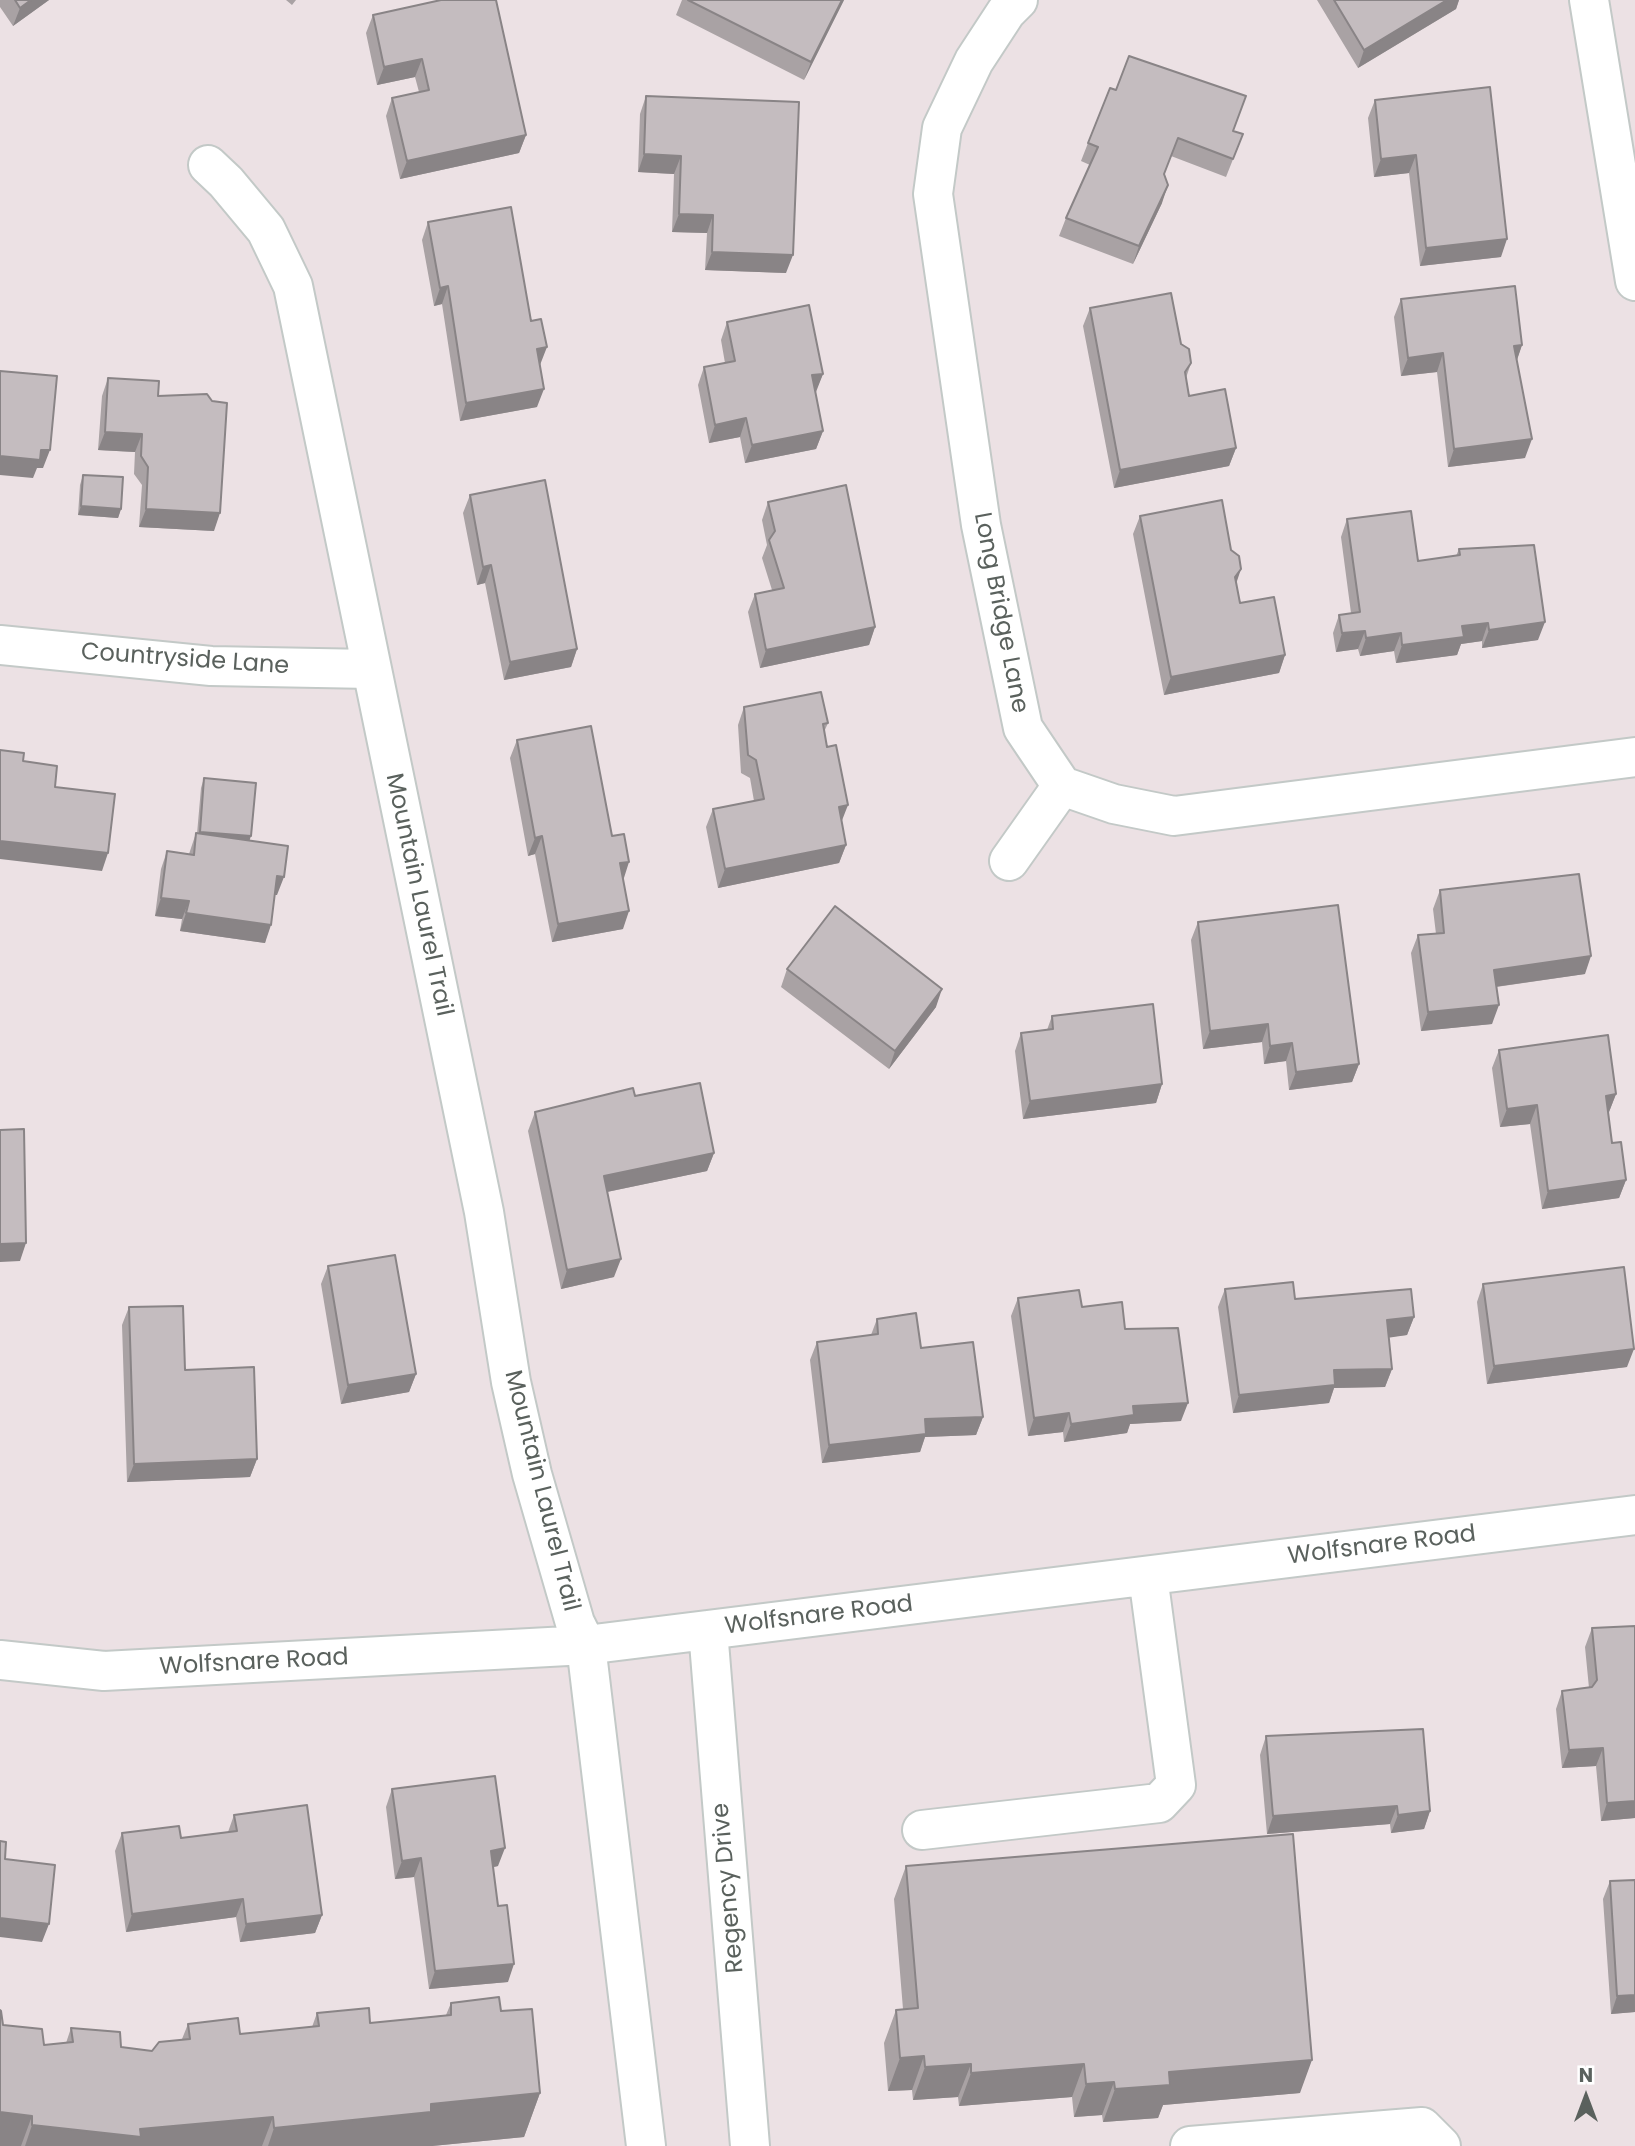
<!DOCTYPE html>
<html>
<head>
<meta charset="utf-8">
<style>
  body { margin:0 }
  #map { position:relative; width:1635px; height:2146px; overflow:hidden; background:#ece1e4; font-family:Poppins,sans-serif }
  canvas { display:block }
  .north { position:absolute; left:1551px; top:2062px; width:70px; height:70px; -webkit-text-stroke:5px #fff; paint-order:stroke; rotate:0deg; font-size:19px; font-weight:700; line-height:28px; text-align:center; color:#5a615d }
  .north::after { content:''; display:block; margin:auto; width:24px; height:32px; background:#5a615d; clip-path:polygon(50% 0,100% 100%,50% 72%,0 100%) }
</style>
</head>
<body>
<div id="map">
<canvas width="1635" height="2146"></canvas>
<div class="north">N</div>
</div>
<script>
const c = document.querySelector('canvas').getContext('2d');
c.lineJoin = 'round';
function trace(path, color, width, dash) { c.strokeStyle = color; c.lineWidth = width; c.lineCap = dash ? 'butt' : 'round'; c.setLineDash(dash || []); c.stroke(path); }
function fillPath(path, color) { c.fillStyle = color; c.fill(path, 'evenodd'); }
function label(font, color, halo, rows, align = 'center') {
  c.font = font + ' Poppins,sans-serif'; c.lineWidth = 5; c.setLineDash([]); c.textBaseline = 'middle'; c.strokeStyle = halo; c.fillStyle = color; for (const [text, x, y, turn = 0] of rows) {
    c.save(); c.translate(x, y); c.rotate((+turn || 0) * Math.PI / 180); c.textAlign = isNaN(turn) ? turn : align; if (halo) c.strokeText(text, 0, 0); c.fillText(text, 0, 0); c.restore();
  }
}
const minor = new Path2D(`
  M1018 0 1006 12 974 61 942 128 933 194 981 525 1023 728 1062 786 1114 804 1174 816 1635 757
  M1589 0 1635 281
  M208 165 226 182 266 230 293 286 484 1212 511 1382 532 1474 575 1623 586 1645 646 2146
  M0 645 211 666 371 669
  M1009 861 1062 786
  M708 1630 750 2146
  M0 1660 104 1671 586 1645 1635 1515
  M922 1830 1159 1803 1176 1785 1148 1576
  M1190 2146 1422 2127 1441 2146`);
const wall = new Path2D(`
  M0 0H49L13 26 0 7Z
  M286 0H296L292 5Z
  M682 0H844L804 80 676 15Z
  M1317 0H1459L1456 9 1358 68Z
  M373 15 526 135 519 153 400 179 386 116 392 98 419 92 415 77 377 85 366 33Z
  M646 96 786 273 705 270 707 233 672 232 674 174 638 172 640 114Z
  M1375 100 1501 257 1420 266 1409 173 1374 177 1368 118Z
  M1233 131 1243 134 1226 177 1171 156 1164 174 1162 203 1133 264 1059 236 1066 218 1090 165 1081 161 1088 143Z
  M428 222 537 407 460 421 442 304 434 306 422 240Z
  M1401 299 1522 345 1517 359 1525 458 1448 467 1437 372 1401 376 1394 317Z
  M1090 308 1181 344 1191 363 1186 378 1189 396 1236 448 1229 466 1114 488 1083 326Z
  M727 322 823 374 815 392 823 431 816 449 745 463 740 437 709 443 698 385 704 367 725 363 721 340Z
  M108 378 158 396 214 531 139 527 142 485 134 474 135 452 98 450 102 396Z
  M83 475 121 509 118 518 78 515 80 485Z
  M470 495 577 649 571 667 504 680 485 583 477 585 463 513Z
  M768 502 875 627 869 645 760 668 748 612 755 594 772 590 762 558 767 545 762 520Z
  M1140 516 1236 583 1240 603 1285 655 1279 673 1164 695 1133 534Z
  M1347 519 1418 561 1456 556 1459 549 1538 640 1482 648V641L1461 644 1457 655 1396 663 1394 651 1360 656 1358 649 1336 652 1333 633 1339 615 1351 613 1341 537Z
  M744 707 828 723 824 732 846 845 839 863 718 888 706 827 713 809 754 801 750 778 741 773 738 725Z
  M517 740 612 836 623 929 552 942 535 854 528 856 510 758Z
  M204 778 249 841 277 895H275L265 943 180 931 182 919 155 916 161 869 167 851 189 854 196 833 197 834 201 788Z
  M1440 890 1585 974 1496 987 1492 1024 1421 1031 1411 953 1418 935 1436 934 1433 909Z
  M1198 922 1359 1064 1352 1082 1289 1090 1286 1061 1264 1064 1262 1042 1203 1049 1191 940Z
  M787 969 936 1007 889 1069 781 987Z
  M1052 1016 1162 1084 1156 1103 1023 1119 1015 1051 1021 1033 1047 1030Z
  M1499 1050 1616 1094 1609 1112H1608L1612 1143 1626 1180 1619 1198 1542 1209 1530 1124 1500 1127 1492 1068Z
  M635 1096 714 1153 707 1171 607 1192 614 1277 561 1289 528 1131 535 1112Z
  M328 1266 416 1374 409 1392 341 1404 321 1284Z
  M1483 1284 1627 1367 1487 1384 1477 1302Z
  M1225 1289 1295 1299 1414 1317 1407 1335 1388 1337 1392 1369 1385 1387 1334 1388 1329 1403 1233 1413 1218 1307Z
  M1018 1298 1082 1307 1125 1329 1181 1421 1130 1424 1127 1433 1064 1442 1063 1432 1028 1436 1011 1316Z
  M129 1307 185 1370 257 1459 250 1477 127 1482 122 1325Z
  M877 1319 921 1348 983 1417 976 1435 925 1437 920 1452 822 1463 810 1360 817 1342 871 1335Z
  M1635 1626V1818L1601 1821 1596 1766 1562 1768 1556 1709 1562 1691 1589 1688 1585 1647 1592 1628Z
  M1266 1736 1430 1811 1424 1829 1391 1833 1390 1824 1267 1834 1260 1755Z
  M392 1789 498 1866 493 1867 508 1982 429 1989 414 1877 395 1879 386 1807Z
  M234 1815 322 1915 315 1933 240 1942 236 1917 126 1932 115 1851 122 1833 181 1838 228 1832Z
  M906 1866 1300 2093 1163 2105 1158 2118 1103 2122 1102 2115 1074 2117 1072 2097 959 2106 958 2097 913 2100 912 2090 888 2091 884 2043 896 2010 903 2009 894 1899Z
  M1635 1880V2012L1611 2014 1603 1899 1610 1881Z
  M451 2003 501 2011 540 2093 524 2137 432 2146H0L3 2025 44 2045 66 2043 71 2028 121 2047 152 2051 182 2039 188 2024 240 2034 312 2027 317 2013 370 2023 446 2015Z`);
const shadedWall = new Path2D(`
  M31 0H49L13 26 20 8Z
  M842 0H844L804 80 811 62Z
  M1447 0H1459L1456 9 1358 68 1364 50Z
  M422 59 415 77 377 85 384 67Z
  M526 135 519 153 400 179 407 161Z
  M644 154 681 156 674 174 638 172Z
  M1416 155 1409 173 1374 177 1381 159Z
  M1168 185 1162 203 1133 264 1139 246Z
  M679 214 713 215 707 233 672 232Z
  M1507 239 1501 257 1420 266 1426 248Z
  M712 252 793 255 786 273 705 270Z
  M448 286 442 304 434 306 440 288Z
  M1522 345 1516 363 1514 346Z
  M547 347 540 365 537 349Z
  M1443 353 1437 372 1401 376 1408 358Z
  M823 374 816 392 805 394 812 375Z
  M544 389 537 407 460 421 466 403Z
  M746 418 740 437 709 443 715 425Z
  M823 431 816 449 745 463 752 445Z
  M105 432 142 434 135 452 98 450Z
  M1532 439 1525 458 1448 467 1454 449Z
  M1236 448 1229 466 1114 488 1120 470Z
  M41 450H50L43 468H37L33 478 0 475V456Z
  M81 506 121 509 118 518 78 515Z
  M146 509 220 513 214 531 139 527Z
  M491 565 485 583 477 585 483 567Z
  M1241 569 1235 587V577Z
  M1545 622 1538 640 1482 648 1489 630Z
  M1488 623 1482 641 1461 644 1457 655 1396 663 1402 645 1462 626Z
  M875 627 869 645 760 668 766 650Z
  M1365 631 1358 649 1336 652 1342 633Z
  M1401 633 1394 651 1360 656 1366 638Z
  M577 649 571 667 504 680 510 662Z
  M1285 655 1279 673 1164 695 1171 677Z
  M848 805 841 823 839 807Z
  M200 832 251 836 248 845 197 841Z
  M542 836 535 854 528 856 535 838Z
  M0 841 108 853 102 871 0 859Z
  M846 845 839 863 718 888 725 869Z
  M629 862 623 881 620 863Z
  M277 876 284 877 277 895H271Z
  M161 898 189 901 182 919 155 916Z
  M629 911 623 929 552 942 558 924Z
  M186 913 271 925 265 943 180 931Z
  M1591 956 1585 974 1487 988 1494 970Z
  M942 989 936 1007 889 1069 895 1051Z
  M1499 1005 1492 1024 1421 1031 1428 1012Z
  M1268 1024 1262 1042 1203 1049 1210 1031Z
  M1292 1043 1286 1061 1264 1064 1270 1046Z
  M1359 1064 1352 1082 1289 1090 1296 1072Z
  M1162 1084 1156 1103 1023 1119 1030 1101Z
  M1616 1094 1609 1112 1599 1114 1606 1096Z
  M1537 1105 1530 1124 1500 1127 1507 1109Z
  M714 1153 707 1171 597 1194 604 1176Z
  M1626 1180 1619 1198 1542 1209 1548 1191Z
  M26 1243 20 1261 0 1262V1244Z
  M621 1259 614 1277 561 1289 567 1270Z
  M1414 1317 1407 1335 1380 1339 1387 1320Z
  M1634 1349 1627 1367 1487 1384 1494 1366Z
  M1392 1369 1385 1387 1334 1388 1329 1403 1233 1413 1239 1395 1334 1370Z
  M416 1374 409 1392 341 1404 348 1385Z
  M1188 1403 1181 1421 1130 1424 1127 1433 1064 1442 1071 1424 1133 1406Z
  M1069 1413 1063 1432 1028 1436 1034 1418Z
  M983 1417 976 1435 925 1437 920 1452 822 1463 829 1445 925 1419Z
  M257 1459 250 1477 127 1482 134 1464Z
  M1603 1748 1596 1766 1562 1768 1569 1750Z
  M1635 1801V1818L1601 1821 1607 1803Z
  M1397 1806 1390 1824 1267 1834 1273 1816Z
  M1430 1811 1424 1829 1391 1833 1398 1815Z
  M505 1848 498 1866 485 1869 491 1851Z
  M421 1858 414 1877 395 1879 402 1861Z
  M243 1899 236 1917 126 1932 132 1914Z
  M322 1915 315 1933 240 1942 246 1924Z
  M0 1918 49 1924 42 1942 0 1937Z
  M514 1964 508 1982 429 1989 435 1971Z
  M1635 1995V2012L1611 2014 1617 1996Z
  M924 2056 912 2090 888 2091 900 2058Z
  M1312 2060 1300 2093 1163 2105 1158 2118 1103 2122 1115 2089 1169 2072Z
  M971 2064 958 2097 913 2100 925 2067Z
  M1084 2064 1072 2097 959 2106 971 2073Z
  M1114 2082 1102 2115 1074 2117 1086 2084Z
  M540 2093 524 2137 432 2146H268L274 2128 431 2104Z
  M0 2112 32 2116 21 2146H0Z
  M273 2117 262 2146H25L32 2125 140 2129Z`);
const building = new Path2D(`
  M15 0H31L20 8Z
  M441 0H496L526 135 407 161 392 98 429 90 422 59 384 67 373 15Z
  M688 0H842L811 62Z
  M1334 0H1447L1364 50Z
  M1129 56 1246 96 1233 131 1243 134 1233 159 1178 138 1164 174 1168 185 1139 246 1066 218 1098 147 1088 143 1110 88 1116 90Z
  M1490 87 1507 239 1426 248 1416 155 1381 159 1375 100Z
  M646 96 799 102 793 255 712 252 713 215 679 214 681 156 644 154Z
  M511 207 531 321 541 319 547 347 537 349 544 389 466 403 448 286 440 288 428 222Z
  M1515 286 1522 345 1514 346 1532 439 1454 449 1443 353 1408 358 1401 299Z
  M1171 293 1181 344 1189 349 1191 363 1185 372 1189 396 1225 389 1236 448 1120 470 1090 308Z
  M809 305 823 374 812 375 823 431 752 445 746 418 715 425 704 367 735 361 727 322Z
  M0 371 57 376 50 450H41L40 460 0 456Z
  M108 378 159 381 158 396 207 394 212 401 227 403 220 513 146 509 148 467 141 456 142 434 105 432Z
  M83 475 123 477 121 509 81 506Z
  M545 480 577 649 510 662 491 565 483 567 470 495Z
  M846 485 875 627 766 650 755 594 784 588 769 540 775 531 768 502Z
  M1222 500 1231 550 1239 556 1241 569 1235 577 1240 603 1274 597 1285 655 1171 677 1140 516Z
  M1411 511 1418 561 1460 555 1459 549 1534 545 1545 622 1489 630 1488 623 1462 626 1464 637 1402 645 1401 633 1366 638 1365 631 1342 633 1339 615 1360 612 1347 519Z
  M821 692 828 723 823 724 827 747 836 745 848 805 839 807 846 845 725 869 713 809 764 799 756 760 748 755 744 707Z
  M591 726 612 836 624 834 629 862 620 863 629 911 558 924 542 836 535 838 517 740Z
  M0 750 24 753 23 761 57 766 55 787 115 794 108 853 0 841Z
  M204 778 256 783 251 836 200 832Z
  M196 833 288 846 284 877 277 876 271 925 186 913 189 901 161 898 167 851 194 855Z
  M1579 874 1591 956 1494 970 1499 1005 1428 1012 1418 935 1444 933 1440 890Z
  M1338 905 1359 1064 1296 1072 1292 1043 1270 1046 1268 1024 1210 1031 1198 922Z
  M835 906 942 989 895 1051 787 969Z
  M1153 1004 1162 1084 1030 1101 1021 1033 1053 1029 1052 1016Z
  M1608 1035 1616 1094 1606 1096 1612 1143 1621 1142 1626 1180 1548 1191 1537 1105 1507 1109 1499 1050Z
  M700 1083 714 1153 604 1176 621 1259 567 1270 535 1112 633 1088 635 1096Z
  M24 1129 26 1243 0 1244V1130Z
  M395 1255 416 1374 348 1385 328 1266Z
  M1624 1267 1634 1349 1494 1366 1483 1284Z
  M1293 1282 1295 1299 1411 1289 1414 1317 1387 1320 1392 1369 1334 1370 1335 1385 1239 1395 1225 1289Z
  M1079 1290 1082 1307 1122 1302 1125 1329 1178 1328 1188 1403 1133 1406 1134 1415 1071 1424 1069 1413 1034 1418 1018 1298Z
  M183 1306 185 1370 254 1367 257 1459 134 1464 129 1307Z
  M916 1313 921 1348 973 1342 983 1417 925 1419 926 1434 829 1445 817 1342 878 1334 877 1319Z
  M1635 1626V1801L1607 1803 1603 1748 1569 1750 1562 1691 1592 1687 1597 1680 1592 1628Z
  M1423 1729 1430 1811 1398 1815 1397 1806 1273 1816 1266 1736Z
  M495 1776 505 1848 491 1851 498 1906 507 1905 514 1964 435 1971 421 1858 402 1861 392 1789Z
  M307 1805 322 1915 246 1924 243 1899 132 1914 122 1833 179 1826 181 1838 237 1831 234 1815Z
  M1293 1834 1312 2060 1169 2072 1170 2085 1115 2089 1114 2082 1086 2084 1084 2064 971 2073V2064L925 2067 924 2056 900 2058 896 2010 918 2008 906 1866Z
  M0 1841 6 1842 5 1859 55 1865 49 1924 0 1918Z
  M1635 1880V1995L1617 1996 1610 1881Z
  M499 1997 501 2011 532 2009 540 2093 431 2104V2112L274 2128 273 2117 140 2129 141 2137 32 2125V2116L0 2112V2010L1 2011 3 2025 42 2029 44 2045 73 2042 71 2028 120 2032 121 2047 152 2051 159 2042 190 2039 188 2024 238 2018 240 2034 319 2026 317 2013 369 2008 370 2023 451 2015V2003Z`);
const streetNames = [
  ["Long Bridge Lane",1000,613,79],
  ["Countryside Lane",185,660,4],
  ["Mountain Laurel Trail",418,895,78],
  ["Mountain Laurel Trail",541,1491,76],
  ["Wolfsnare Road",1382,1546,-7],
  ["Wolfsnare Road",819,1616,-7],
  ["Wolfsnare Road",254,1663,-3],
  ["Regency Drive",729,1888,-95]
];
trace(minor, '#c3c9c7', 42);
trace(minor, '#fff', 38);
fillPath(wall, '#a9a2a4');
fillPath(shadedWall, '#898486');
fillPath(building, '#c4bcbf');
trace(building, '#898486', 2);
label('24px', '#5a615d', '#fff', streetNames);
</script>
</body>
</html>
